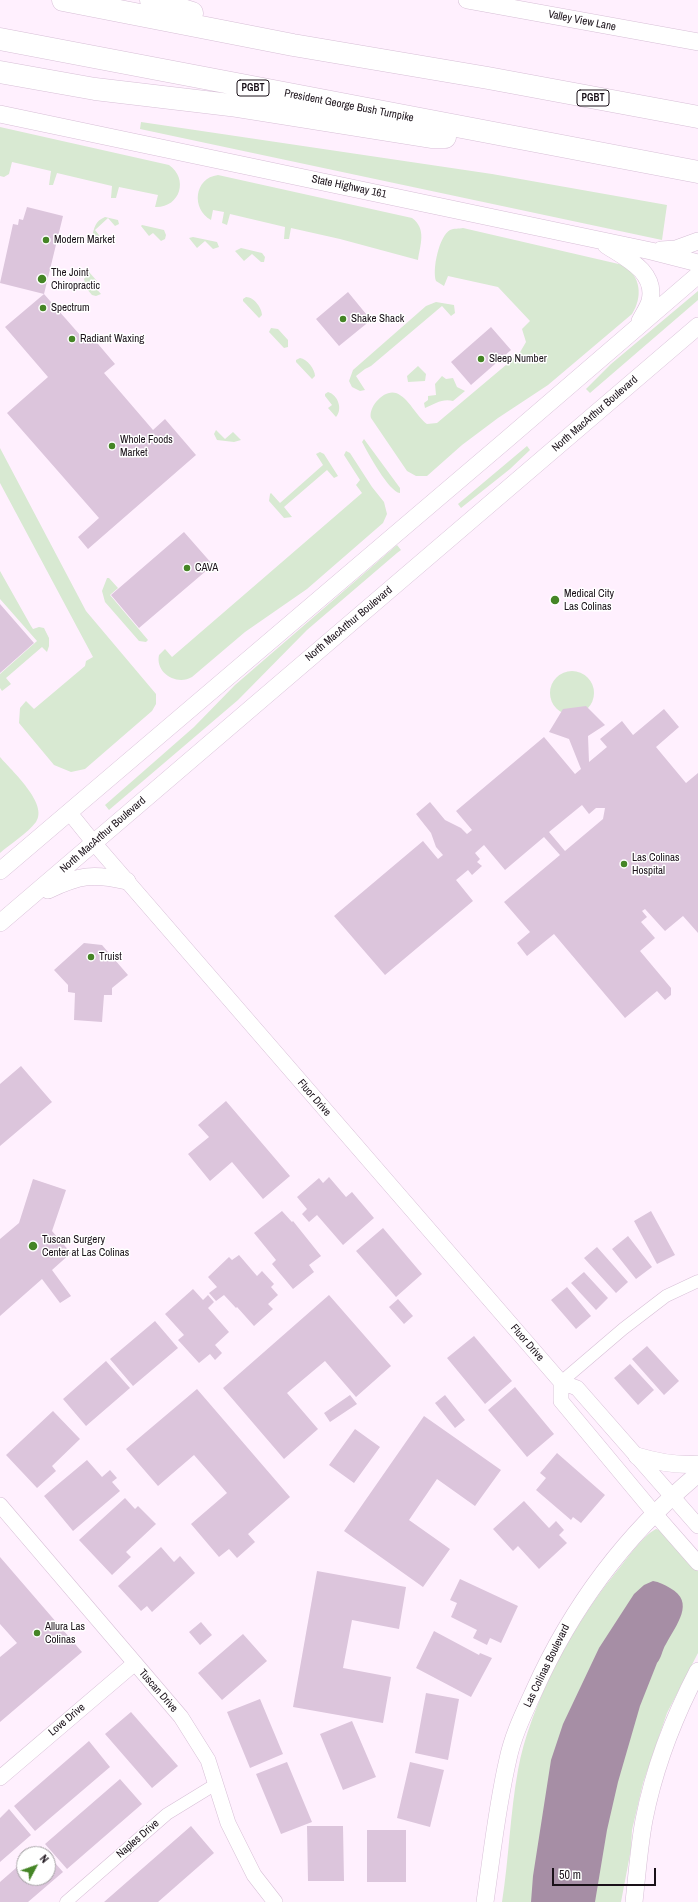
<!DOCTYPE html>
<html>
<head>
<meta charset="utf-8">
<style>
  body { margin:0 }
  #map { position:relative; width:698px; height:1902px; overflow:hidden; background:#fff0fe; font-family:"Archivo Narrow",sans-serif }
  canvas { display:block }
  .north { position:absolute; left:16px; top:1846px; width:40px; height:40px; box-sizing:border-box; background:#fff; border:1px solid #a3a0a3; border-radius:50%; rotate:49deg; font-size:11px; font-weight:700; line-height:16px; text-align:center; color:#1a1119 }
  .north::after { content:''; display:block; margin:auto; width:14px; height:18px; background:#458526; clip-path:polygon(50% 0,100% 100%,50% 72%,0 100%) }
  .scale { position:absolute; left:552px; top:1868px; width:104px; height:18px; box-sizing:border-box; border:2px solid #1a1119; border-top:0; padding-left:5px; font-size:12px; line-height:14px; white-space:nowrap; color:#1a1119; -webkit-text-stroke:3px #fff; paint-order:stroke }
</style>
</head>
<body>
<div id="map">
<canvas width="698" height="1902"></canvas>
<div class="north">N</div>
<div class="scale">50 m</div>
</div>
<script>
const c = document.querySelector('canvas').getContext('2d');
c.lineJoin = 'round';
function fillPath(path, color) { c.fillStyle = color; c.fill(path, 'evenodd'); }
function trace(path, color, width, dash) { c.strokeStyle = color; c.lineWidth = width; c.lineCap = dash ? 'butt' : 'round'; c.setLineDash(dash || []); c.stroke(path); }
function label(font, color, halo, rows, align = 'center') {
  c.font = font + ' "Archivo Narrow",sans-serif'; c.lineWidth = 3; c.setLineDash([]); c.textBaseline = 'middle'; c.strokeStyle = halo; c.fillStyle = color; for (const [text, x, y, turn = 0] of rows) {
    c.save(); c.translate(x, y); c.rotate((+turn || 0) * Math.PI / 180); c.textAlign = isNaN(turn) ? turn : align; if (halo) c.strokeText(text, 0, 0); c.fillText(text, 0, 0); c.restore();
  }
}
const green = new Path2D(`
  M141 122 492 174 667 205 662 240 140 129Z
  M0 127 169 165C189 179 180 208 155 207L158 195 119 187 116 198H111L112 186 57 173 53 185H49L51 171 12 162 9 174 4 177 0 176Z
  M218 175 412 218C427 229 420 245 418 260L340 239 291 228 289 239H284L285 227 230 214 227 225 222 223 224 212 213 210 211 220C191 209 194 178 218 175Z
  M105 217 118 220 119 224 115 226 108 218 95 230 102 239 95 242 92 238C94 228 95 221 105 217Z
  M142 225 164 230 166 235 165 239 161 241 153 233 149 236 141 226Z
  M463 228 623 265C641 276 643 297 632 314L548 385 498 418 462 445 427 476H416L407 471 371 418C368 407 384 389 396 393 409 398 416 416 427 424L437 423 519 354 526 342 522 329 530 321 498 287 448 276 444 286 436 281C432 270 439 236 450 230 454 228 459 229 463 228Z
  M193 237 217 242 219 247 213 249 205 241 197 248 189 238Z
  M241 248 262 253 265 257 264 262H261L252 254 244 261 235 251Z
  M89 272 97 281 93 285 101 294 96 296 92 295 86 288 84 279Z
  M698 291V300L590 393 586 389 611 364Z
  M246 297C254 297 262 308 262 315L259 318 243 301V299Z
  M436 302 454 305 455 313 451 316 442 306 371 366 365 369 356 376 365 390 360 391 352 387 349 381 353 370 426 306Z
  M271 328 278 329 288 340V347L284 348 269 332Z
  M300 358C307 359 315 369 315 376L312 379 296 362V360Z
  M418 366 426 374 425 381 408 382 407 376Z
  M442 376 446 379 453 378 457 387 465 391 453 401C443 398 434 404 425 408L424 403 428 400V396L436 395 435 384Z
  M328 392C338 395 343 409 336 417L328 408 332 405 325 396V394Z
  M216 430 225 439 233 432 241 440 234 442 217 440 214 434Z
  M364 439 400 488V493C389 492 368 453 362 442Z
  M527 446 530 450 510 469 461 508 458 504Z
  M0 448 86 611 156 694V704L152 711 85 769 71 772 54 765 19 723 20 708 26 701 34 709 85 666 86 661 93 657 0 483Z
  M346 451 350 453 372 487 384 502 387 514 383 523 307 589 245 632 192 677C177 686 155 673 159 655L165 649 172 657 362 493 356 485 360 480 344 455Z
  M320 452 324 454 338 476 334 478 327 470 284 507 292 517 284 518 269 501 270 494 271 493 280 503 323 465 316 454Z
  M397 545 401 550 397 553 307 630 238 700 109 810 105 805 194 727 235 685Z
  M0 571 31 626 33 629 39 627 44 628 49 638V646L47 652 42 647 6 678 11 684 2 691 0 688V674L37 641 0 599Z
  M107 578H109L118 588 110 595 148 640 146 642 139 641 105 602 102 591Z
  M550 693a22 22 0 1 1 44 0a22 22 0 1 1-44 0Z
  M0 757C11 770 49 804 36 822 28 833 10 844 0 853Z
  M656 1529 662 1531 698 1571V1653L667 1713 643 1783 632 1830 631 1849 621 1902H502C509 1858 510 1814 518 1770 530 1705 572 1627 613 1576 623 1564 643 1535 656 1529Z`);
const water = new Path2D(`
  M653 1581C659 1582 665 1585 670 1588 696 1602 676 1625 666 1644 662 1650 662 1657 657 1663L640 1706 618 1782 607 1830 595 1902H531L533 1876 551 1760 563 1724 599 1648 634 1594 644 1585Z`);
const building = new Path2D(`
  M27 207 63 216 44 294 0 283 13 224 18 225 19 219 23 220Z
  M348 292 371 320 339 346 316 319Z
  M44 294 87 343 93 338 115 364 104 373 153 430 165 419 196 455 88 549 78 537 99 518 7 413 48 377 5 327Z
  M491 327 511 350 471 385 451 362Z
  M184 532 213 565 139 628 111 595Z
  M0 604 34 643 0 673Z
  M586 706 605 725 588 736 589 762 607 747 600 739 622 721 633 735 664 709 679 727 656 747 686 783 698 773V933L683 916 665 931 645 909 642 911 647 917 641 922 655 938 640 951 671 988V995L665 1000 657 991 625 1018 554 934 527 956 517 943 530 932 504 902 560 855 544 837 505 870 484 845 475 853 480 859 477 862 482 866 472 875 468 870 456 880 473 901 385 975 334 916 423 841 438 859 443 855 436 847 431 833 416 814 430 802 445 820 461 828 467 834 472 830 456 811 544 737 575 774 581 769 569 739 549 732 563 709ZM582 805 589 814 596 808H605L603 819 565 851 549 832Z
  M84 943 102 945 128 975 112 988V995H104L102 1022 74 1020 75 993 68 992V985L54 970Z
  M21 1066 52 1102 0 1146V1084Z
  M226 1101 290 1176 263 1199 232 1162 210 1181 188 1154 209 1137 198 1125Z
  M329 1177 346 1197 352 1192 374 1218 343 1245 317 1215 309 1222 302 1214 307 1209 297 1197 319 1178 323 1183Z
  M33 1179 66 1190 52 1231 71 1253 52 1270 71 1296 60 1303 42 1279 0 1316V1239L19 1223Z
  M282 1211 292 1222 293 1221 321 1256 309 1265 314 1272 293 1289 272 1264 276 1260 254 1233Z
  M651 1211 675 1255 657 1264 634 1221Z
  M383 1228 422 1274 396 1297 356 1251Z
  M628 1236 652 1267 636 1279 612 1249Z
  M597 1247 628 1282 616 1293 584 1258Z
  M239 1255 257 1276 262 1271 274 1284 271 1287 278 1295 268 1304 273 1309 254 1326 237 1307 236 1308 224 1295 216 1301 209 1293 217 1287 208 1277 229 1257 232 1260Z
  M584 1272 608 1298 596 1310 571 1283Z
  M567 1287 591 1316 576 1329 551 1300Z
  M193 1289 203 1300 208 1295 214 1302 208 1308 229 1332 215 1345 222 1353 215 1360 210 1354 199 1363 178 1340 184 1335 165 1314Z
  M329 1295 391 1366 356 1397 325 1361 287 1393 318 1429 284 1459 223 1388Z
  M398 1299 413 1316 404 1324 389 1307Z
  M155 1321 178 1348 133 1386 110 1359Z
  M474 1336 512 1381 485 1404 447 1358Z
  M647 1346 679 1381 664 1395 632 1359Z
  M106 1361 130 1388 86 1426 63 1399Z
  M630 1364 654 1390 638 1405 614 1378Z
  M515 1387 554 1434 527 1457 488 1410Z
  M197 1389 290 1497 248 1534 255 1542 237 1558 229 1549 219 1557 191 1524 227 1493 194 1455 158 1486 126 1449Z
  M350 1395 357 1404 330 1422 324 1413Z
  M445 1395 465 1420 455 1428 435 1403Z
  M53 1411 80 1439 52 1466 56 1471 37 1488 6 1455Z
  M424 1416 501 1470 475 1506 437 1479 409 1520 450 1549 423 1587 344 1531Z
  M355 1429 380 1447 354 1483 329 1465Z
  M557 1453 605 1495 581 1523 573 1517 571 1520 536 1490 546 1478 540 1473Z
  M87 1460 102 1477 110 1470 117 1478 112 1482 120 1491 73 1531 44 1496Z
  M125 1498 135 1509 138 1506 156 1524 126 1552 131 1557 112 1575 79 1540Z
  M524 1501 549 1528 556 1521 564 1530 559 1535 567 1543 539 1569 518 1546 513 1551 493 1529Z
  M161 1547 174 1562 180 1556 195 1573 152 1612 147 1606 141 1611 118 1586Z
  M0 1557 82 1652 0 1722V1657L17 1643 0 1624Z
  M317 1571 406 1587 399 1629 352 1620 343 1668 391 1677 383 1723 293 1707Z
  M460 1579 518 1606 501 1643 490 1638 487 1645 473 1638 477 1630 451 1617 457 1603 450 1600Z
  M201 1622 212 1635 200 1645 189 1632Z
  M434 1631 479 1655 480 1653 492 1658 471 1697 416 1668Z
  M243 1634 267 1661 222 1700 198 1673Z
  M426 1693 459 1699 448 1760 415 1753Z
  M260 1699 283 1754 250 1768 227 1712Z
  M131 1712 178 1766 152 1788 105 1734Z
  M352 1721 376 1777 343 1790 320 1734Z
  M89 1741 110 1767 35 1831 14 1806Z
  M287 1762 312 1822 281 1834 256 1774Z
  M410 1762 444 1770 430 1827 397 1818Z
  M120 1779 142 1804 67 1869 45 1844Z
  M9 1809 31 1835 0 1862V1818Z
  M191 1826 214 1853 158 1902H104Z
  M307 1826H343L344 1881H308Z
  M367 1830H406V1882H367Z
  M41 1846 47 1854H32Z
  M48 1855 63 1872 28 1902H0V1882L24 1861V1878H48Z`);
const minor = new Path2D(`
  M561 1382 623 1329 666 1296 698 1281
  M66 1902 167 1814 216 1784`);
const tertiary = new Path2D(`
  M69 812 94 843 561 1382 577 1388 698 1526
  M561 1382V1401L655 1514 698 1563
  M0 1505 181 1717 208 1760 228 1823 254 1875 275 1902
  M0 1778 135 1663`);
const secondary = new Path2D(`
  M467 0 698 42
  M0 114 651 251 698 263
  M606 245C626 258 657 272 650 301 648 308 643 315 640 321
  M661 250 676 249 698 241
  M0 871 505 441 698 275
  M48 890C80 875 93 873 127 881
  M0 923 698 326
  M637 1456C657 1462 677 1466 698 1464
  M485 1902C492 1854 497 1806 508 1759 513 1735 524 1713 534 1691 572 1606 626 1534 698 1474
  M634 1902C637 1875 639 1847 644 1820 654 1769 674 1717 698 1671`);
const motorway = new Path2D(`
  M63 0 293 45 488 78 698 117
  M151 0 192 13
  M0 39 698 172
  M0 72 95 89 230 105 431 137H445`);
const markers = [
  [46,240,4,"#458526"],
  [42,279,5,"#458526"],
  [43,308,4,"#458526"],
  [343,319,4,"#458526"],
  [72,339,4,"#458526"],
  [481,359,4,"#458526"],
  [112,446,4,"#458526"],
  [187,568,4,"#458526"],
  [555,600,5,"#458526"],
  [624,864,4,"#458526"],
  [91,957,4,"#458526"],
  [33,1246,5,"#458526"],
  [37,1633,4,"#458526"]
];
const shields = [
  [253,88,32],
  [593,98,32]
];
const shieldNames = [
  ["PGBT",253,88],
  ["PGBT",593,98]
];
const streetNames = [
  ["Valley View Lane",582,21,11],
  ["President George Bush Turnpike",349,106,11],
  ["State Highway 161",349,187,12],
  ["North MacArthur Boulevard",595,414,-41],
  ["North MacArthur Boulevard",349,624,-40],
  ["North MacArthur Boulevard",103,835,-41],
  ["Fluor Drive",314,1098,49],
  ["Fluor Drive",527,1343,49],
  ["Las Colinas Boulevard",547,1666,-64],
  ["Tuscan Drive",158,1691,49],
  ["Love Drive",67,1720,-40],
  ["Naples Drive",138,1839,-41]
];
const poiNames = [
  ["Modern Market",54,240],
  ["The Joint",51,273],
  ["Chiropractic",51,286],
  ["Spectrum",51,308],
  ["Shake Shack",351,319],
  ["Radiant Waxing",80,339],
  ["Sleep Number",489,359],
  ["Whole Foods",120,440],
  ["Market",120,453],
  ["CAVA",195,568],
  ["Medical City",564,594],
  ["Las Colinas",564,607],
  ["Las Colinas",632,858],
  ["Hospital",632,871],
  ["Truist",99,957],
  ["Tuscan Surgery",42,1240],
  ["Center at Las Colinas",42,1253],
  ["Allura Las",45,1627],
  ["Colinas",45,1640]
];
fillPath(green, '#d8e9d2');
fillPath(water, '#a68ea5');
fillPath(building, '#dcc5dc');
trace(minor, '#d7bfd6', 13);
trace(tertiary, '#d7bfd6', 16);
trace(secondary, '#d7bfd6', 18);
trace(motorway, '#d7bfd6', 23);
trace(minor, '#fff', 12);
trace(tertiary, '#fff', 15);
trace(secondary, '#fff', 17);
trace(motorway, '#fff', 22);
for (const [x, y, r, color] of markers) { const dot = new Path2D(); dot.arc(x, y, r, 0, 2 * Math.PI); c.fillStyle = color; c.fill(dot); trace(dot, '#fff', 1.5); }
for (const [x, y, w] of shields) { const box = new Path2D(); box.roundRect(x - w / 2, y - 8, w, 16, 3); c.fillStyle = '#fff'; c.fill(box); trace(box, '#1a1119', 1); }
label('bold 10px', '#1a1119', null, shieldNames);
label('11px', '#1a1119', '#fff', streetNames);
label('11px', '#1a1119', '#fff', poiNames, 'left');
</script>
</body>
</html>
